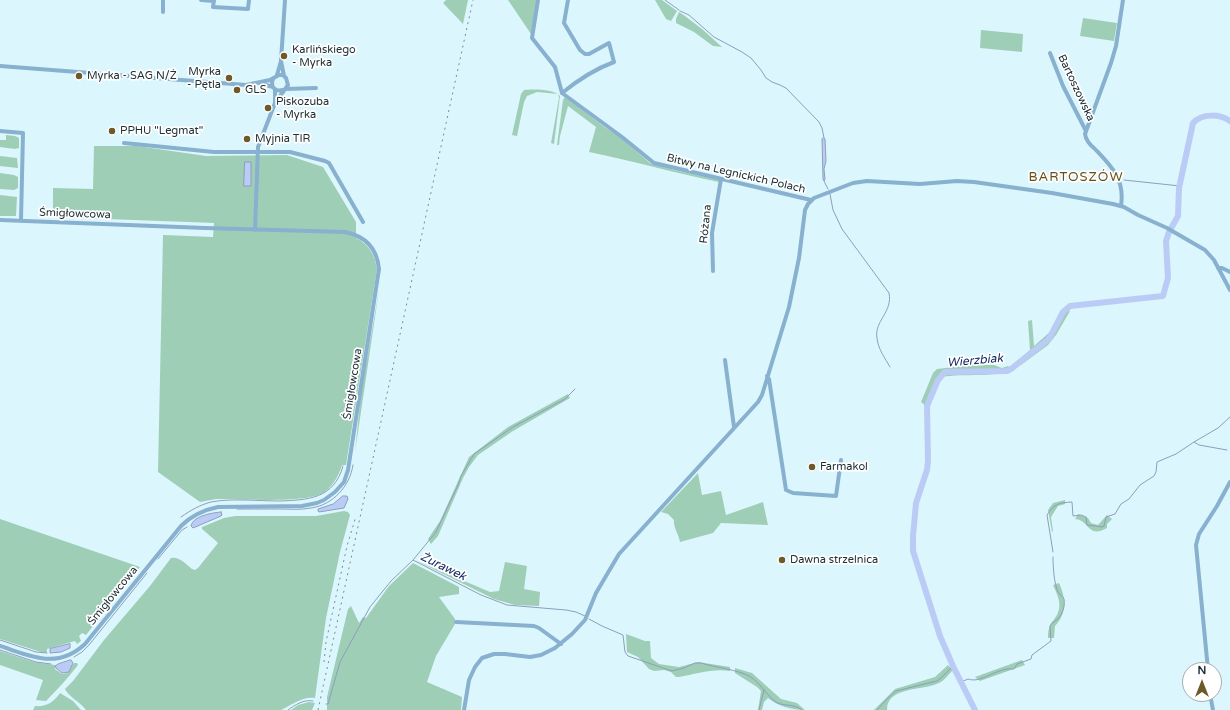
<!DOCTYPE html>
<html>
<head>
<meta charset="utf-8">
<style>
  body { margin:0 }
  #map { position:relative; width:1230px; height:710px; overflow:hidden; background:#dcf6fd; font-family:"Varela Round",sans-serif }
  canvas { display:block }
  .north { position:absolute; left:1182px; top:662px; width:40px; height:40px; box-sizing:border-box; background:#fff; border:1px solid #a6adaf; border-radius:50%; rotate:0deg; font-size:11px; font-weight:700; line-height:16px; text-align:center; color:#203136 }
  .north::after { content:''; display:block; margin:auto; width:14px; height:18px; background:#6e5a29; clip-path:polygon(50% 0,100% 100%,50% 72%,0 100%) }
</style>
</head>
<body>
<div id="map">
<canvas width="1230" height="710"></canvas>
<div class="north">N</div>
</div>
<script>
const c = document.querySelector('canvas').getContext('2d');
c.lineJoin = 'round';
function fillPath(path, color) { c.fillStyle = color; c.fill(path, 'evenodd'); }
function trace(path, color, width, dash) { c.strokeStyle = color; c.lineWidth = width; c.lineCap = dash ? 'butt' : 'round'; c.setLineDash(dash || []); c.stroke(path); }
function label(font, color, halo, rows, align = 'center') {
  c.font = font + ' "Varela Round",sans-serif'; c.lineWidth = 3.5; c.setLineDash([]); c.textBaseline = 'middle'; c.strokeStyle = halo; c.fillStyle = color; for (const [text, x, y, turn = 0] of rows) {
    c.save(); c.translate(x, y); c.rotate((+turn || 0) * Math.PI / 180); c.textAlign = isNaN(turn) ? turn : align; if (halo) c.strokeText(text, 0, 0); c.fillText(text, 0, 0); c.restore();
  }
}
const green = new Path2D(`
  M446 0H468L463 24 443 3Z
  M508 0H537L531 34Z
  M655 0H662L677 11 671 21 666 19Z
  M679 12 685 16 702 29 722 47 713 46 694 32 676 23V19Z
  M1083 18 1117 23 1114 41 1080 36Z
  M981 30 1023 34 1022 52 980 48Z
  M524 90C533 89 554 89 560 96L554 144 551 143 559 98 558 94 537 92 527 96 524 102 517 136 512 135 521 94Z
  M565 97 606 128 620 137 650 163 674 170 719 180V182C675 173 633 161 589 152L596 127 568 106 560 136 559 145H557L563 100Z
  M6 135 15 136 19 138V148L15 149 0 147V140H6Z
  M94 146H137L206 156 287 155 323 167 356 222V238C369 244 375 255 377 269L346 465H342C339 475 334 484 326 491 308 505 241 498 216 499 211 500 205 501 200 502L158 472 163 235 213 237 214 223 53 217V188L93 189Z
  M0 156 17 158 18 168 0 166Z
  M0 173 14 175 18 177V188L14 190 0 189Z
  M0 195 17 197 16 216H0Z
  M379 290 355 452 361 393Z
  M1062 309 1070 311 1056 335 1048 345 1021 365 1013 364 1030 350 1028 321 1032 320 1034 346 1051 331Z
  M970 365H994L1002 368 1008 366 1015 370C992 378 966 373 941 377L932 392 926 406 921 402 933 373 937 369Z
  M568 394 570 398 513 431 478 455 469 467 463 478 438 536 431 544 428 539 440 521 469 457 508 427Z
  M698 473 702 495 721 491 726 515 763 502 768 525 721 523 713 533 680 542C679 535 673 527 674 520L668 514 661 512Z
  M1065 500V504L1058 506 1051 517 1053 531 1052 532 1048 510 1053 503Z
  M344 511 348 512 350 515 340 552 326 618 315 698C303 696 291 705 281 710H86C81 703 67 695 65 689L73 681 104 640 150 586 171 558C179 556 186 564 192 569L195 570 198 568 218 543 216 541 202 529V527L224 518 235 516H316Z
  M1078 514 1088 518 1091 523 1098 525 1107 515 1112 519 1107 524V528C1087 539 1090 520 1075 519Z
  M0 519 140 567 86 635 82 633 79 636 81 641 77 644 75 641 47 649V652L44 653 0 639Z
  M415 560 490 592 499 591 505 562 527 566 524 589 540 592 539 606 515 605 494 599Z
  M413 563 459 587V594L439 597 455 619V624L436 656 427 682 462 697 461 710H327V697L348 609 351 606 359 623 363 617 366 618 389 586Z
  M1059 583C1066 598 1067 614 1055 626L1054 638H1048C1048 620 1056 622 1059 609 1061 601 1056 592 1053 585Z
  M626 634 645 641H650L651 658 659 664 679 667 698 662 730 667V671C713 668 696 674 679 677H676L671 672 664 670 654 671 649 669 638 657 627 652Z
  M0 651 34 662 55 665V669L62 674 68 673 74 663H77L78 665C68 678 57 690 46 701L36 700 43 680 0 665Z
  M1022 660 1025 665 980 681 975 677Z
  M948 665 953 670C949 674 944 681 939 683 923 691 887 686 887 710H874L895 689 935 677Z
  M735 668 752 673 781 699 797 703 805 710C792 710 777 706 768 698L764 702 762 710H758L761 691 757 687 735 673Z
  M60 693 73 701 81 710H33L35 706C46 707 53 703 60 693Z
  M309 702 315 703 312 710H291L298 705Z`);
const water = new Path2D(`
  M824 138 825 139 826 161 824 169 825 179 824 181 823 179 822 139Z
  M245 162H251V186H244Z
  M343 496H347L348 499 344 508 319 512 318 511V509L333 504Z
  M221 512 222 515 221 516 193 528 191 526C193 516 211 513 221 512Z
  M70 644V648L61 652 50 653V649Z
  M71 660 73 663 69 672 62 673 56 668 55 666 58 664Z`);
const stream = new Path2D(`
  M665 0 679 10
  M680 11 689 15 714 37 742 52 751 58 761 70 766 78 772 82 780 85 786 88 819 122 822 128 824 138
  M1124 180 1180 186
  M824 181 828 189
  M830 194 833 210 842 229 889 293C893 312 874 321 877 338 878 349 885 358 890 367
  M1227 450 1199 445 1194 442 1218 428 1230 417
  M237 509C252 509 266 509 280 509 291 509 301 510 311 508 333 505 350 486 353 465
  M181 517C191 510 200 505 211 502 230 498 259 501 279 501 308 500 334 499 343 466
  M1053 552 1047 515C1055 503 1059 503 1072 502L1073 516 1081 515 1086 517 1087 525 1102 527 1104 526 1106 517 1115 514 1121 504 1129 499 1140 485 1154 476 1156 472 1157 462 1176 454 1194 442
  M158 559 182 530 187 527
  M413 560 436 532 458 485 461 476 474 454 513 427 565 399 575 389
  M589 619 602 626 623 635 625 652 628 656 672 671 684 668 695 663H701C714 667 738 670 749 676 760 682 766 695 776 702 784 707 793 703 802 710
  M0 640 36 652 47 653
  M0 650 36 662 51 664
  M74 657 82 652 89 645 147 573
  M961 682 968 679C982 684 996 667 1014 669L1017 664 1031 659 1032 655 1051 641 1050 626 1052 623C1060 620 1066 608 1064 599 1063 596 1060 595 1058 592 1054 583 1053 567 1053 557
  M326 704H328L340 662 370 607 391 581 413 560 481 595 507 605 566 610 576 612 585 616
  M288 710C295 705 304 699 313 701
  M759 710 764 690
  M877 710 889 697 896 691 937 681 941 678 953 666`);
const river = new Path2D(`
  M975 710 953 666 940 636 913 551V536L916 503 927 470 928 461 927 406 938 380 945 372 1007 371 1011 369 1049 339 1063 312 1070 306 1163 296 1168 278 1166 241 1169 232 1178 216 1179 188 1193 123C1202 113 1220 114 1230 121`);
const minor = new Path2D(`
  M201 0 214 1
  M214 0 213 7 248 9 249 0
  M538 0 532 38 555 67 562 93
  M163 12V0
  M1050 53 1063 86 1086 131
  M281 61 284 76
  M0 66 246 85 270 80 279 75H283L286 78 288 85 275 103 258 147 255 230
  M277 75 281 61 285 0
  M273 79C270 87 275 92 283 90
  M259 83 273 87
  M285 89 316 88
  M562 93 622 137 654 163 811 200
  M562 93C578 80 595 69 614 62L609 43 589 54H585L580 50 564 23 568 0
  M275 103V89
  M0 131 23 133 21 220
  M124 143 214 152H290L325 161 329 163 363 222
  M1121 206C1125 179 1112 167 1095 149 1090 145 1086 141 1085 134L1111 63 1116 46 1123 0
  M0 220 205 228 345 232C365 236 377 248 379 269L348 470 344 482 335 492 324 500 317 503 302 506 218 507C203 510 192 515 181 526L85 644C57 670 31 656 0 646
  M1218 268H1222L1230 272
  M713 271 712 233 721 179
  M725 360 734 427
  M767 376 769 379 786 490 793 493 836 496 841 460
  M456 622 534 626 539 628 561 644
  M1208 670 1196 545 1199 534 1217 506 1230 482
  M1210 694 1213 710
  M464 710 469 680 475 667 482 658 494 654H505L530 657 541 655 555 648 572 634 585 620 596 593 619 554 758 402 762 395 789 307 799 258 805 210 808 204 814 198 853 183 867 181 920 184 957 181 974 182 1052 193 1113 204 1124 207 1138 215 1167 228 1205 250 1214 260 1230 290`);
const rail = new Path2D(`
  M324 662 326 642 347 546 356 516
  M318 710 473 0`);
const markers = [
  [284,56,4,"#6e5a29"],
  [79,76,4,"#6e5a29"],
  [229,78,4,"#6e5a29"],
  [237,90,4,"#6e5a29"],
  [268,108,4,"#6e5a29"],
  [112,131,4,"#6e5a29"],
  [247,139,4,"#6e5a29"],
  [812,467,4,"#6e5a29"],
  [782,560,4,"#6e5a29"]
];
const poiNames = [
  ["Karlińskiego",292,50],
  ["- Myrka",292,63],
  ["Myrka",221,72,"right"],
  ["- Pętla",221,85,"right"],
  ["Myrka - SAG N/Ż",87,76],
  ["GLS",245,90],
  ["Piskozuba",276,102],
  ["- Myrka",276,115],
  ["PPHU \"Legmat\"",120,131],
  ["Myjnia TIR",255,139],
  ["Farmakol",820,467],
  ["Dawna strzelnica",790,560]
];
const streetNames = [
  ["Bartoszowska",1076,88,65],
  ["Bitwy na Legnickich Polach",736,174,13],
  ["Śmigłowcowa",75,214,2],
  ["Różana",706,224,-84],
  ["Śmigłowcowa",353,384,-81],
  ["Śmigłowcowa",113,596,-51]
];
const waterNames = [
  ["Wierzbiak",975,361,-5],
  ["Żurawek",443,567,26]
];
const quarterNames = [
  ["BARTOSZÓW",1076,178]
];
fillPath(green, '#9fceb7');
fillPath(water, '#baccf6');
trace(water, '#8c9ebc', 1);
trace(stream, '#8c9ebc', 1);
trace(river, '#baccf6', 6);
trace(minor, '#88b0cf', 4);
trace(rail, '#788d93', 1, [2, 4]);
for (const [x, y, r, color] of markers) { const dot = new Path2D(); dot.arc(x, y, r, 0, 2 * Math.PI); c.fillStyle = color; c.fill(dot); trace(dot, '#fff', 1.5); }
label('11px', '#203136', '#fff', poiNames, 'left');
label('11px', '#203136', '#fff', streetNames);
label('italic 12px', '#162964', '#fff', waterNames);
c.letterSpacing = '1px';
label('13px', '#665015', '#fff', quarterNames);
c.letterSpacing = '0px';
</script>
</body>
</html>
